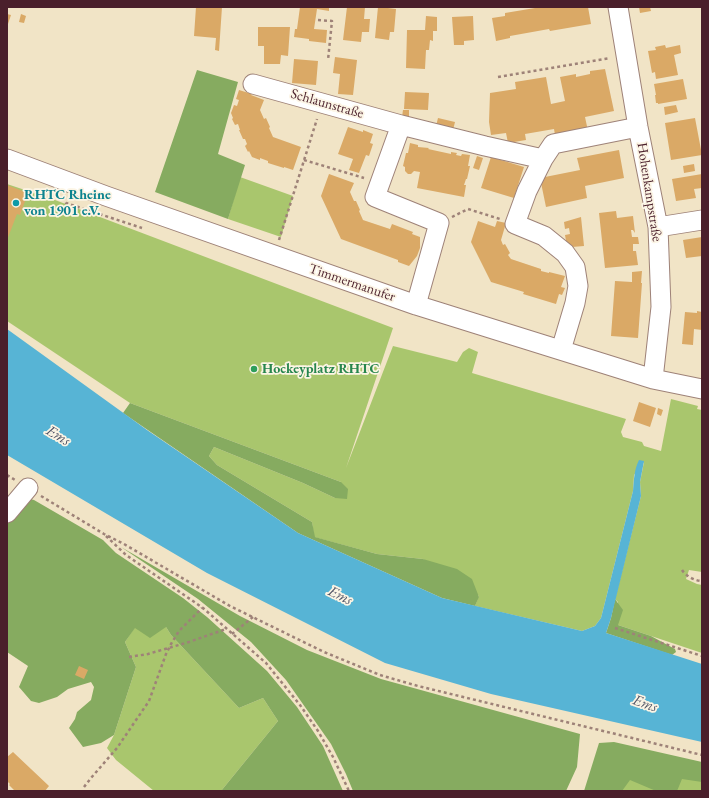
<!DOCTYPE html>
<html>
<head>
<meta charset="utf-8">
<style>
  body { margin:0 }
  #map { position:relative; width:709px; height:798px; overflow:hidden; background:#f1e4c6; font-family:"EB Garamond",serif }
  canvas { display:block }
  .frame { position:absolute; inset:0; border:8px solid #4a1f2b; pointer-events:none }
</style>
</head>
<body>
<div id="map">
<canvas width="709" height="798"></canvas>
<div class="frame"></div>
</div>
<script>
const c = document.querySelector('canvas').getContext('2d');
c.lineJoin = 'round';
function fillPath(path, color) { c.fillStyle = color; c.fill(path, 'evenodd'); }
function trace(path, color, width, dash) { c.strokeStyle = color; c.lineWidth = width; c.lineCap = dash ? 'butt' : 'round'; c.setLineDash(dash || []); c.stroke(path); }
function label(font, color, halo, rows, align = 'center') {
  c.font = font + ' "EB Garamond",serif'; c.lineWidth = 3.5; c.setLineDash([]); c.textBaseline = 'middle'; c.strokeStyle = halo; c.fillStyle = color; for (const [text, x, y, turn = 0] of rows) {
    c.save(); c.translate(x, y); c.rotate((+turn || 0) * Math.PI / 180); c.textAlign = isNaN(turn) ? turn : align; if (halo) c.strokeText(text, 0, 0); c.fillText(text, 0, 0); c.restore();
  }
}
const green = new Path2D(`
  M240 177 293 196 281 237 228 219Z
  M7 184 55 200 393 328 346 468 393 346 457 362 463 352 469 348 478 352 472 373 626 419 621 432 623 437 642 442 644 446 661 451 671 399 698 406 697 409 702 410V572L689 570 686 579 697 584 702 585V653L618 625V602L615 599 641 496 640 482 644 462 634 475 633 491 601 618 595 626 582 631 475 606 479 596 423 559 377 554 314 537 312 522 217 465 209 456 214 447 303 483 335 498 341 482 130 403 7 321Z
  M135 627H166L171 635 239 708 263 698 278 721 221 791H154L116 760 107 748 114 735 136 667 125 642Z
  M631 757 702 770V791H615Z`);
const forest = new Path2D(`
  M197 70 238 82 218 154 245 165 228 219 155 192Z
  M130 403 341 482 348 489 347 499 335 498 303 483 214 447 209 456 217 465 312 522 315 537 377 554 423 559 457 569 472 579 479 597 475 606 442 598 298 533 123 413Z
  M30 499 34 500 103 540 116 553 183 598 207 617 267 671 297 707 323 746 343 791H221L278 721 263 698 239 708 171 635 166 627 150 638 135 628 125 642 136 667 114 735 101 743 83 747 69 728 75 719 77 712 91 700 94 687 91 682 68 689 57 697 39 703 31 701 19 687 28 666 7 652V522L26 501Z
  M121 547 240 616 307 650 381 679 580 734 577 767 566 791H353L346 774 331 744 286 680 251 642 198 599Z
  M615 599 623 610 618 625 651 636 675 649 676 652 672 655 606 633 611 618Z
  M614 742 702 762V782L682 779 677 791H656L630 780 622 791H584L599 743Z`);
const water = new Path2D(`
  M7 329 147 430 298 533 442 598 582 631 595 626 601 618 633 491C634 480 634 470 639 460L644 461 640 482 641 496 611 618 606 633 702 664V742L491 694 385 663 207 573 7 455Z`);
const building = new Path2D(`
  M196 7H222L219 51 215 50 216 38 194 36Z
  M300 7H329V11L317 9 314 29 327 30 326 43 309 41V39L294 37 295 29H297Z
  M347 7H365L364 19H370L369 32H362L361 42 343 40Z
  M378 7H385L388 8 396 9 394 32H390L389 40 375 38Z
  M541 7H546V8L553 7H588L591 24 550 31 549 29 510 36V38L496 41 492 18 505 16V13Z
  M639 7H650L651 11 640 13Z
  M7 14 11 15 7 27Z
  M21 14 26 16 24 23 19 22Z
  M426 16 437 17V31H433V41L430 40 429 50H426L425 69 406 68 407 30H425Z
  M473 16 474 40 464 41V45H454L452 17Z
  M258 27H290L288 56 281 55 280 64H264V46H258Z
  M665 45 666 48 680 45 681 53 674 55 678 75 656 79 655 72 652 73 648 51 656 50 655 47Z
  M335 57 357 60 353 95 338 94 340 74 333 73Z
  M294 59 318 61 316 85 292 83Z
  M605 69 614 111 585 117 588 131 555 135 554 129 525 134 526 140 508 143 506 133 491 135 489 122 490 93 516 89 515 82 546 77 551 104 565 101 560 77 576 74V77L590 74V71Z
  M683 79 687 99 658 104V103H656L655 95H656L654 84Z
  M239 90 252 94 251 95 264 100 260 110 264 119 266 118 270 127 269 128 273 137 301 147 293 170 284 167V168L268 163V161L260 158V160L252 157 249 151 248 152 245 146 247 144 245 139H243L239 130H240L238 124 235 125 232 119 233 118 231 113 234 105 237 106 239 100 236 99Z
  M405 92 429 93 428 110 404 109Z
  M676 105 678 112 665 115 664 107Z
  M403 110H409V117H402Z
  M438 118 455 122 453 130 436 126Z
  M695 118 702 155 671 160 665 123Z
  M348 127 363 132V130L373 134 370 143 373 144 369 156 366 155 359 173 349 170 353 159 338 154Z
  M410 143 418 145V147L429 148 428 149 451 154V152L457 153 456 155 461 156 462 154 470 155 468 166H470L467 179H466L464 185H466L464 197 417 188 420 172 414 171 411 174H408L405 171V167L403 166 406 153H408Z
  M619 150 624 178 585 186 587 198 546 207 540 178 580 170 577 158Z
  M477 156 483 158 479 170 473 168Z
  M491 157 524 167 514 198 481 188Z
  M694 164 695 171 684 173 683 166Z
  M329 174 354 183 350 192 354 201H356L360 210 359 211 363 220 390 229 392 224 413 232 412 234 420 237V248L417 256 409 266 398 262V260L341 239 321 196Z
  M702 174V188L694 189 696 198 676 201 672 179Z
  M7 185 28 193 20 215 17 214 7 240Z
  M616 211 617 218 633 216 635 233 633 230H631L632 237H638L639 244H633V251H636L638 265 605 268 599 213Z
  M581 217 584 246 572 247 566 241 565 235 570 234 569 228 565 229 564 222Z
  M478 221 495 227 497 221 506 223 501 240 503 245 505 244 510 253 508 255 511 259 541 269V271L549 273V272L565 276 561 287 565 288 562 295 559 294 556 304 523 294 524 292 491 282 471 242Z
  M702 237V256L686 258 683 240Z
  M642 271 641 283H642L638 338 611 336 615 281 632 282V272Z
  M697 311 702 312V330L694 329 693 345 682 344 685 312 697 313Z
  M639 402 656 408 650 427 633 421Z
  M658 408 663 410 661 416 657 414Z
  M79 666 88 670 84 679 75 675Z
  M13 752 49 786 45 791H15L9 785 10 784 7 781V757Z`);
const path = new Path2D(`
  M318 20 332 21 328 60
  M498 77 610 58
  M304 160 364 178
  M63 197 66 203 142 228
  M452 217 468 209 500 219
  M279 240 317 119
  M7 475 15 480
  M41 496 104 534 124 544 230 606 324 652 380 675 418 686 702 755
  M106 536 126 555 203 608 266 663 300 705 318 731 333 757 349 791
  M682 570C686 576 695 581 702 581
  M615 628 702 656
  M232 634 253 617
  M129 657 148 654 189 642 226 629
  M84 787 91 778 117 748 149 701 166 654 171 644 179 631 202 608`);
const minor = new Path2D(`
  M618 7 638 127 658 227 661 307 653 379
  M253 84 401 125 375 197 439 223 416 305
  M401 125 485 146 543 159 553 144 638 127
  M7 159 106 196 416 305 653 379 702 389
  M543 159 527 191 515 224 544 236 565 253 575 267 578 286 575 303 561 350
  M658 227 702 220
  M7 513 28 488`);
const markers = [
  [16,203,4,"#0f9aa8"],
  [254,369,4,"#2e9e5b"]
];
const streetNames = [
  ["Schlaunstraße",327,104,16],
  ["Hohenkampstraße",649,192,81],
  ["Timmermanufer",352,283,19]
];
const cultureNames = [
  ["RHTC Rheine",24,195],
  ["von 1901 e.V.",24,211]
];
const leisureNames = [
  ["Hockeyplatz RHTC",262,369]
];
const waterNames = [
  ["Ems",58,436,31],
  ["Ems",340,596,26],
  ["Ems",645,704,19]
];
fillPath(green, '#a9c66d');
fillPath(forest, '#86ab60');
fillPath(water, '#57b4d5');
fillPath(building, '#daa966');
trace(minor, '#9e8278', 21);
trace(path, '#9e8278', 2.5, [3, 3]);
trace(minor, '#fff', 19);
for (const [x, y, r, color] of markers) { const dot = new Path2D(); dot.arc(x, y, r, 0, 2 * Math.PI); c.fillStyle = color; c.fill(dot); trace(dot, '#fcf5e5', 1.5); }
label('14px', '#4a1f2b', '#fcf5e5', streetNames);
label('bold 14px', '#0d838f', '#fcf5e5', cultureNames, 'left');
label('bold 14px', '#27864d', '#fcf5e5', leisureNames, 'left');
label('italic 15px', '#4f5366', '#fcf5e5', waterNames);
</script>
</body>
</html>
